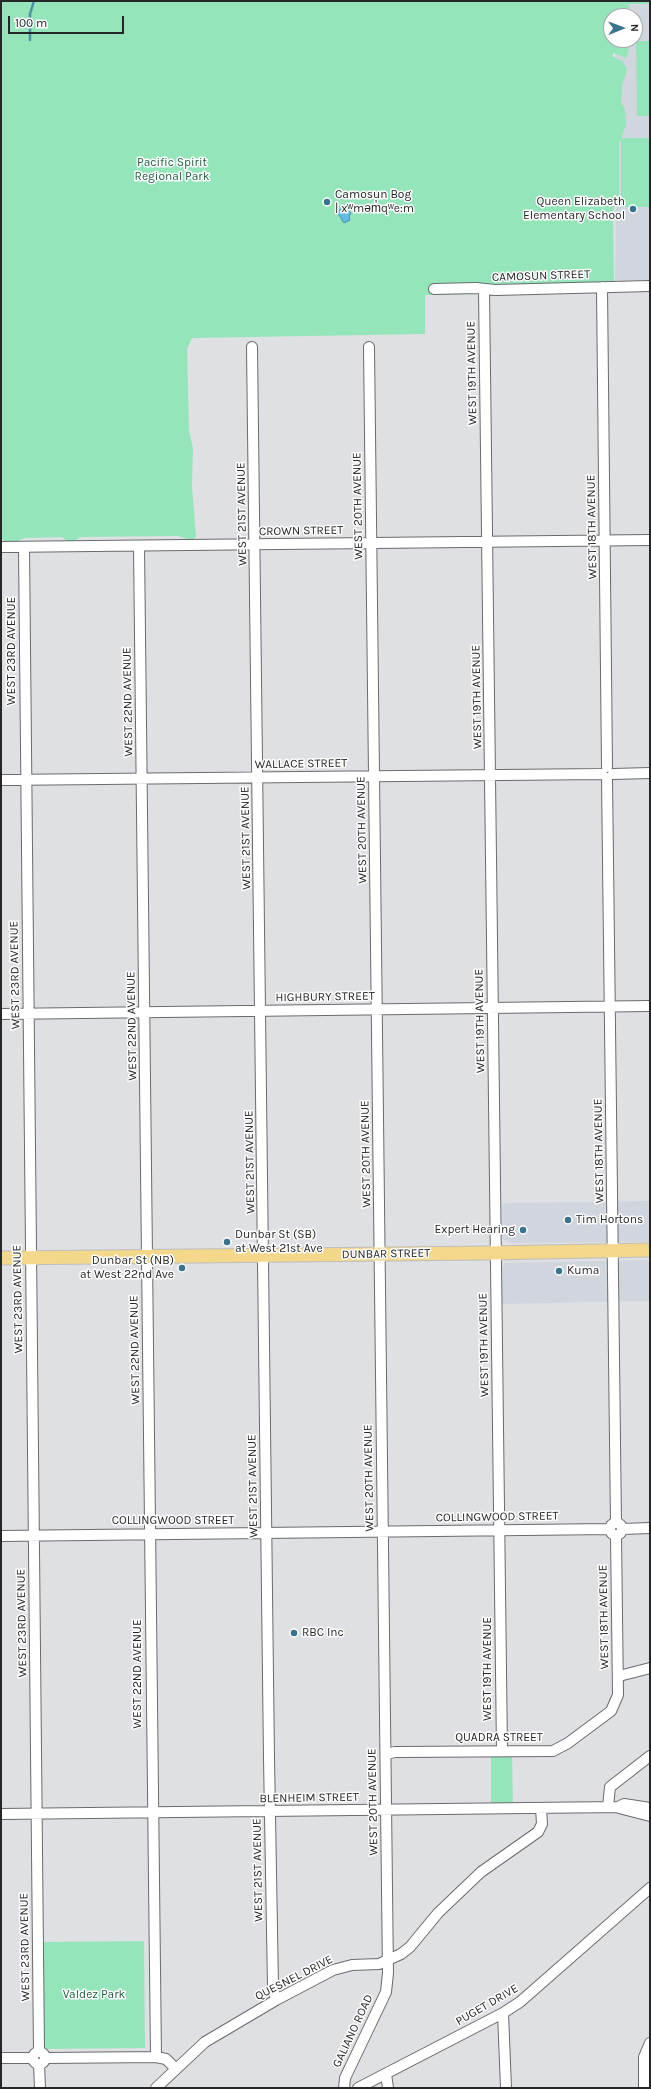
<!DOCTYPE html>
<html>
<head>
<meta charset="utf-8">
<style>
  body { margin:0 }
  #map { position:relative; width:651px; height:2089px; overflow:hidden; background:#dfe0e3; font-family:Karla,sans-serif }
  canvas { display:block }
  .frame { position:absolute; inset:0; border:2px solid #252627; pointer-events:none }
  .north { position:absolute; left:603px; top:8px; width:40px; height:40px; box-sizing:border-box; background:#fff; border:1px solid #a8a8a9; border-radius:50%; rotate:89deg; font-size:11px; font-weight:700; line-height:16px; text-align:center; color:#252627 }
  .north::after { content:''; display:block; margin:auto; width:14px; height:18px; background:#3a738d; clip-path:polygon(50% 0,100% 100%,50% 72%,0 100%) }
  .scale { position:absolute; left:8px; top:16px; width:116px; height:18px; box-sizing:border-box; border:2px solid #252627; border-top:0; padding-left:5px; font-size:12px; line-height:14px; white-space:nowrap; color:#252627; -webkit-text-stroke:3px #fff; paint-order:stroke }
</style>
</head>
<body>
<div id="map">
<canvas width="651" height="2089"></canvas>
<div class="frame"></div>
<div class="north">N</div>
<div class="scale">100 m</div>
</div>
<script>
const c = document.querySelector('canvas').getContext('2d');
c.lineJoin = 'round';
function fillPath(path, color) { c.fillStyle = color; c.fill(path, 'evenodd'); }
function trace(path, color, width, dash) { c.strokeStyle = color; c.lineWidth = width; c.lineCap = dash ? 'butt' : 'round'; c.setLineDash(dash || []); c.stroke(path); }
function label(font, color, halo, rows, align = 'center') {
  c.font = font + ' Karla,sans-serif'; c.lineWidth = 3; c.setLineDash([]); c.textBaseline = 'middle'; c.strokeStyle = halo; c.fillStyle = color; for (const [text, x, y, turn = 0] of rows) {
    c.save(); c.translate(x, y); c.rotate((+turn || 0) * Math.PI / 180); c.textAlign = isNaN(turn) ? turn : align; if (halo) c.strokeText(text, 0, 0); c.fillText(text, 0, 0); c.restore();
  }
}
const built = new Path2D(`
  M650 4V280L615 281 617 138 615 40H635V16H615L614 5Z
  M650 1201V1242L510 1243 503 1239 502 1205 506 1203Z
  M650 1260V1301L500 1304V1269L505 1263Z`);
const green = new Path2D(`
  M1 1H650V4H629V16H611V40H629L628 54 626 58 614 53 612 56 622 61 627 69 622 87 621 103 625 110 626 125 621 138H650V207H621V139L619 143V196L613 211 614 291 425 295V334L192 338 187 349 189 430 193 449 192 486 196 537 192 540 178 536 81 537 72 542H68L62 537 25 538 17 541 6 542 1 538Z
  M636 41H650V116H637Z
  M491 1754H512L513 1804H491Z
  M144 1941 145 2048 43 2049 42 1942Z`);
const water = new Path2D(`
  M341 209H346L351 213 349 216 350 220 344 223C340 219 342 216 336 213Z`);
const stream = new Path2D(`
  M30 40V14L34 1`);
const minor = new Path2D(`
  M602 287 607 767
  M434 289 476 288 495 290 650 286
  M484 290 502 1751
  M252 347 269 1758 273 1987 276 2000
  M139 546 156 2057
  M1 547 650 540
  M24 547 39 2051
  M613 774 650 773
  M607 778 616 1523
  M1 780 602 774
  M1 1014 650 1006
  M610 1529a6 6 0 1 1 12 0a6 6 0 1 1-12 0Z
  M622 1529 650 1528
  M1 1536 610 1529
  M619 1676 650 1668
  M386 1754 395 1752 553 1751 568 1743 611 1711 618 1695 616 1535
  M608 1807 610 1787 650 1756
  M619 1808 650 1816
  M1 1814 618 1807 624 1804 650 1808
  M503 2013 506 2088
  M33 2058a6 6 0 1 1 12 0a6 6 0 1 1-12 0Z
  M1 2058H33
  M45 2058 156 2057 166 2059 175 2068
  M39 2064 40 2088
  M386 2074 388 2088
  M156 2088 205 2042 276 2000 333 1970 352 1965 379 1964 401 1954 410 1947 438 1913 481 1872 538 1832 542 1824 541 1808
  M344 2088 345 2078 386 1992 388 1973 369 347
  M358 2088 503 2013 520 2002 650 1888
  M644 2088V2057L650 2043`);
const major = new Path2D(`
  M1 1258 487 1253 650 1250`);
const markers = [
  [327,202,4,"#3a738d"],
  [633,209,4,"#3a738d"],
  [568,1220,4,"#3a738d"],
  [523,1230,4,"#3a738d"],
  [227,1242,4,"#3a738d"],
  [182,1268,4,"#3a738d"],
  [559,1271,4,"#3a738d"],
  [294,1633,4,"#3a738d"]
];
const parkNames = [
  ["Pacific Spirit",172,163],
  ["Regional Park",172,177],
  ["Valdez Park",94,1995]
];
const poiNames = [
  ["Camosun Bog",335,195],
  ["| xʷməm̓qʷe:m",335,209],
  ["Queen Elizabeth",625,202,"right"],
  ["Elementary School",625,216,"right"],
  ["Tim Hortons",576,1220],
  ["Expert Hearing",515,1230,"right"],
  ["Dunbar St (SB)",235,1235],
  ["at West 21st Ave",235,1249],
  ["Dunbar St (NB)",174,1261,"right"],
  ["at West 22nd Ave",174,1275,"right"],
  ["Kuma",567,1271],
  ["RBC Inc",302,1633]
];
const streetNames = [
  ["CAMOSUN STREET",541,276,-2],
  ["WEST 19TH AVENUE",472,373,-91],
  ["WEST 20TH AVENUE",358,506,-91],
  ["WEST 21ST AVENUE",242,514,-91],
  ["WEST 18TH AVENUE",592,527,-91],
  ["CROWN STREET",301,531,-1],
  ["WEST 23RD AVENUE",12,651,-90],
  ["WEST 19TH AVENUE",477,697,-91],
  ["WEST 22ND AVENUE",128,702,-91],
  ["WALLACE STREET",301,764,-1],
  ["WEST 20TH AVENUE",362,830,-91],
  ["WEST 21ST AVENUE",246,838,-91],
  ["WEST 23RD AVENUE",15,975,-91],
  ["HIGHBURY STREET",325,997,-1],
  ["WEST 19TH AVENUE",480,1021,-91],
  ["WEST 22ND AVENUE",132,1026,-91],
  ["WEST 18TH AVENUE",599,1151,-91],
  ["WEST 20TH AVENUE",366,1154,-91],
  ["WEST 21ST AVENUE",250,1162,-91],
  ["DUNBAR STREET",386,1254,-1],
  ["WEST 23RD AVENUE",18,1299,-91],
  ["WEST 19TH AVENUE",484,1345,-91],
  ["WEST 22ND AVENUE",135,1350,-91],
  ["WEST 20TH AVENUE",369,1478,-91],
  ["WEST 21ST AVENUE",253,1486,-91],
  ["COLLINGWOOD STREET",497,1517,-1],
  ["COLLINGWOOD STREET",173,1521],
  ["WEST 18TH AVENUE",604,1617,-91],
  ["WEST 23RD AVENUE",22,1623,-91],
  ["WEST 19TH AVENUE",488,1669,-90],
  ["WEST 22ND AVENUE",138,1674,-90],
  ["QUADRA STREET",499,1738],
  ["BLENHEIM STREET",309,1798,-1],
  ["WEST 20TH AVENUE",373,1802,-91],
  ["WEST 21ST AVENUE",258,1870,-91],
  ["WEST 23RD AVENUE",25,1947,-91],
  ["QUESNEL DRIVE",294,1978,-27],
  ["PUGET DRIVE",487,2005,-30],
  ["GALIANO ROAD",353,2031,-65]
];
fillPath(built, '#d0d5de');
fillPath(green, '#94e5ba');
fillPath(water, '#60bce2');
trace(water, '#4e8faa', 1);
trace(stream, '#4e8faa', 2.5);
trace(minor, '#696b6d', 12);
trace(major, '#bebebe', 15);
trace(minor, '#fff', 10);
trace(major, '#f3d78b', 13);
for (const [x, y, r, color] of markers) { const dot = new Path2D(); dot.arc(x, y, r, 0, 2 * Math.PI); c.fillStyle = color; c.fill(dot); trace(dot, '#fff', 1.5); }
label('12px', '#1c5b3f', '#fff', parkNames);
label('12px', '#252627', '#fff', poiNames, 'left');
label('12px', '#252627', '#fff', streetNames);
</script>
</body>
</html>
